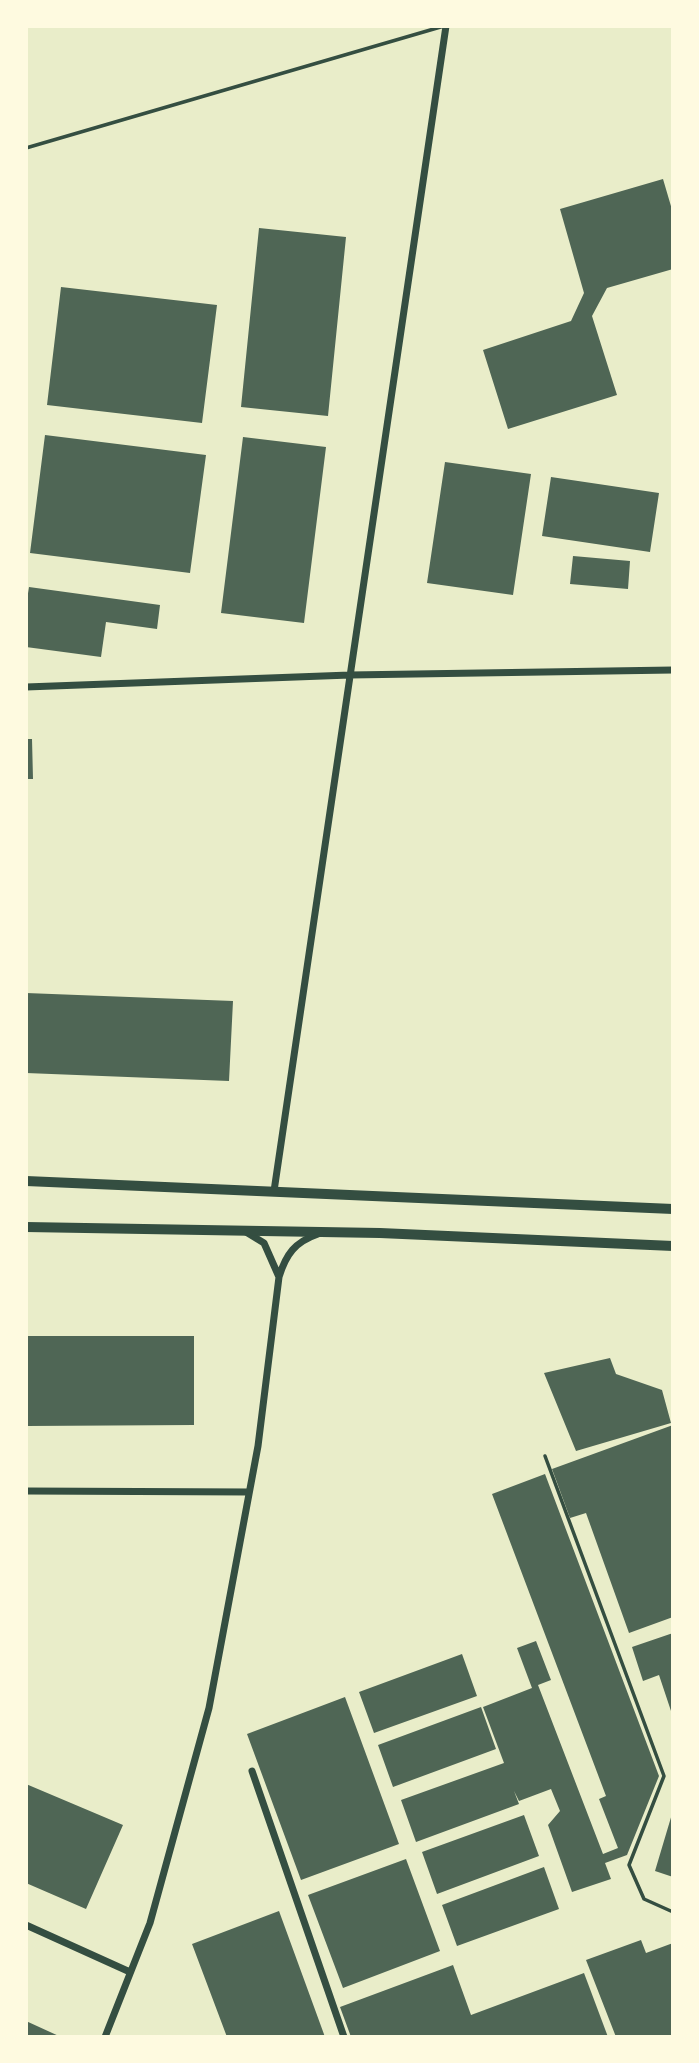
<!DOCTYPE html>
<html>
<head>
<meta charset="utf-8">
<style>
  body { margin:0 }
  #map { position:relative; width:699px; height:2063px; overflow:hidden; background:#e9edc9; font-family:Manrope,sans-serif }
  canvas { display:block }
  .frame { position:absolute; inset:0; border:28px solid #fefae0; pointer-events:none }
</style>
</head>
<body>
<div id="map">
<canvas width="699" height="2063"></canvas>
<div class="frame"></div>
</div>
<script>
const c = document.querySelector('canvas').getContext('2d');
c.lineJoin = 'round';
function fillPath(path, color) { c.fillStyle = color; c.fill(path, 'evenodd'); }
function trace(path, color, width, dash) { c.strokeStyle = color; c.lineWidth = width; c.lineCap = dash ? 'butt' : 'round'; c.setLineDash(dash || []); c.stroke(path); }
const building = new Path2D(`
  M663 179 673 213V269L607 288 592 316 617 395 508 429 483 350 571 321 584 293 560 209Z
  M259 228 346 237 328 416 241 407Z
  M61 287 217 305 202 423 47 405Z
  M45 435 206 455 190 573 30 553Z
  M243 437 326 447 304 623 221 613Z
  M445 462 531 474 513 595 427 583Z
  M551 477 659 493 650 552 542 536Z
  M573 556 630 561 628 589 570 584Z
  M29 587 160 605 157 629 106 622 101 657 26 647V606Z
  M26 739H32L33 779H26Z
  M26 993 233 1001 229 1081 26 1073Z
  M26 1336H194V1425L26 1426Z
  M610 1358 616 1374 662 1390 671 1423 576 1451 544 1373Z
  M673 1425V1617L629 1633 586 1513 570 1518 552 1469Z
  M545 1474 659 1776 627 1855 605 1863 611 1879 572 1892 548 1825 560 1811 551 1789 519 1801 514 1791 519 1804 416 1842 401 1800 504 1763 483 1707 532 1688 517 1648 536 1641 551 1680 538 1685 603 1854 618 1848 599 1799 606 1796 492 1494Z
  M673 1633V1714H672L659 1675 643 1681 632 1647Z
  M462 1654 477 1696 374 1733 359 1692Z
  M345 1697 399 1844 301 1880 247 1734Z
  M481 1707 496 1749 393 1787 378 1745Z
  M26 1784 123 1825 86 1909 26 1883Z
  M672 1814H673V1877L655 1871Z
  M524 1815 539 1856 437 1894 422 1852Z
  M406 1859 440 1951 343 1988 308 1895Z
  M544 1867 559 1909 457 1946 442 1905Z
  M279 1911 325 2037H227L192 1944Z
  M641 1940 646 1953 673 1943V2037H616L586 1960Z
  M453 1965 471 2015 584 1973 608 2037H351L340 2007Z
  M26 2021 61 2037H26Z`);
const service = new Path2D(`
  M26 148 444 26
  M545 1456 664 1776 629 1865 644 1899 673 1912`);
const minor = new Path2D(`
  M26 687 350 675 673 670
  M274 1191 446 26
  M246 1232 264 1243 279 1277C286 1254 295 1242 318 1234
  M26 1491 249 1492
  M252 1771 344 2037
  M26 1925 130 1972
  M105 2037 150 1923 209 1708 258 1446 279 1277`);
const secondary = new Path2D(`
  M26 1181 673 1209
  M26 1227 380 1233 673 1246`);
fillPath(building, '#4f6655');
trace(service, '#344e41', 3.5);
trace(minor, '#344e41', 7);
trace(secondary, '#344e41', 10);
</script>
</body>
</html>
